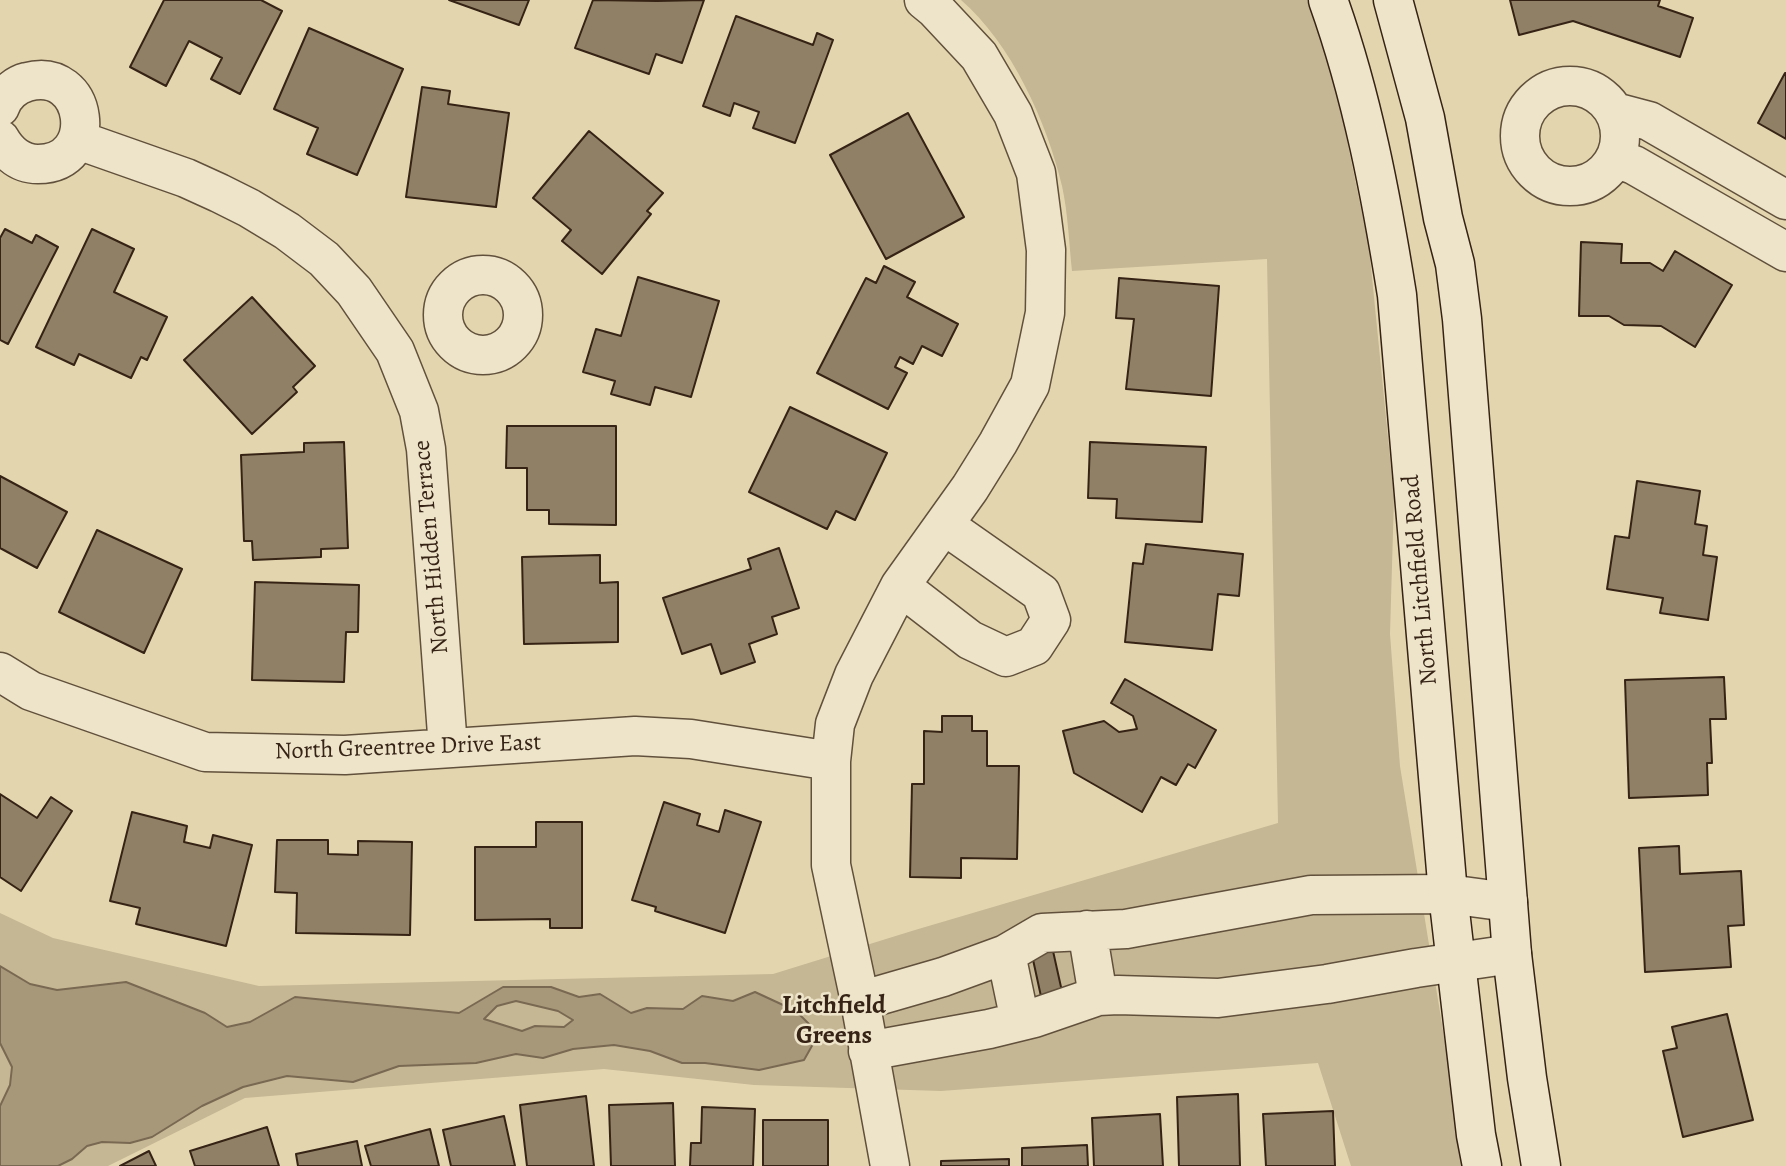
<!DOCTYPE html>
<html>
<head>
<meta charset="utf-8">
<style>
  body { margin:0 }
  canvas { display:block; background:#e3d5ae }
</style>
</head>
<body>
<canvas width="1786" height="1166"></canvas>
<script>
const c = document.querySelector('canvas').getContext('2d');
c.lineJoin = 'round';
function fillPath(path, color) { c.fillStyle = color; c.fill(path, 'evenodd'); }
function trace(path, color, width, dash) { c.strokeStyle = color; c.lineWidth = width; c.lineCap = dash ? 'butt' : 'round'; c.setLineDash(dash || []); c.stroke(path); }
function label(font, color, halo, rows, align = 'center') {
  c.font = font + ' Alegreya,serif'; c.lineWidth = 5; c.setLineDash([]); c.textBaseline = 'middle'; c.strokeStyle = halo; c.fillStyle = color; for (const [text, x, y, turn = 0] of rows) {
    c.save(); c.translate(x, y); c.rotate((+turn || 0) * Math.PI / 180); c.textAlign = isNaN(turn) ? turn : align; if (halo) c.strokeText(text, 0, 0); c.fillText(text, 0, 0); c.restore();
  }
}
const green = new Path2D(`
  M961 0H1307L1336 87 1369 247 1394 498 1390 634 1400 766 1465 1166H1351L1318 1063 941 1091 754 1085 604 1069 245 1098 108 1166H0V913L53 938 259 986 773 974 915 930 1278 823 1267 259 1072 271C1069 243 1068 213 1062 186 1047 122 1011 43 961 0Z`);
const water = new Path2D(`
  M0 966 30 984 57 990 126 982 205 1013 227 1027 250 1022 295 997 459 1013 503 987H551L579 997 600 994 631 1013 647 1008 683 1009 702 996 733 1001 755 992 796 1011 809 1024 813 1044 804 1060 759 1070 705 1063H682L650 1051 614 1045 573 1049 543 1058 516 1054 476 1063 399 1066 353 1082 287 1076 243 1087 202 1106 152 1137 130 1143 102 1142 87 1146 72 1159 58 1166H0V1106L10 1085 12 1067 0 1043ZM516 1001 558 1011 573 1020 564 1027 535 1026 522 1031 484 1019 497 1006Z`);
const building = new Path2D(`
  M164 0H261L282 11 240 94 211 79 222 58 189 41 166 86 130 67Z
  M449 0H529L519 25Z
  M593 0 657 1 704 0 682 63 656 54 649 74 575 48Z
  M1510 0H1660L1658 6 1693 18 1680 57 1573 21 1519 35Z
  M736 16 813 45 817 33 833 40 795 143 753 128 759 112 734 103 730 116 703 106Z
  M309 28 403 69 357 175 307 154 318 128 274 109Z
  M1785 73H1786V139L1758 123Z
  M422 87 450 91 448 104 509 113 496 207 406 197Z
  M908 113 964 217 886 259 830 155Z
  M589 131 663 193 647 211 651 214 602 274 562 241 571 230 533 198Z
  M5 229 32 243 36 235 58 247 8 344 0 340V238Z
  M92 229 134 249 114 292 167 317 147 360 141 357 131 378 79 354 74 365 36 347Z
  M1581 242 1622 244 1621 263H1650L1663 271 1675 251 1732 285 1695 347 1661 326 1624 325 1609 316H1579Z
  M884 266 915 282 907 297 958 324 942 356 922 346 913 364 900 357 895 367 907 373 888 409 817 373 866 278 876 283Z
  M638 277 719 301 691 397 655 387 650 405 611 394 615 381 583 372 596 329 621 336Z
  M1119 278 1219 286 1211 396 1126 389 1134 319 1116 318Z
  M252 297 315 366 293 387 297 392 252 434 184 360Z
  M790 407 887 453 855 520 836 511 827 529 749 492Z
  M507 426H616V525L549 524V510H527V468H506Z
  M344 442 348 548 321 549V557L253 560 252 541H244L241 455 304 452V443Z
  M1090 442 1206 447 1202 522 1116 518 1117 499 1088 498Z
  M0 476 67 512 37 568 0 548Z
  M1637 481 1700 491 1695 524 1707 526 1703 555 1717 557 1708 620 1660 613 1663 598 1607 589 1615 536 1629 538Z
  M97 530 182 569 144 653 59 612Z
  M1146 544 1243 554 1239 596 1218 594 1212 650 1125 642 1133 563 1143 564Z
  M779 548 799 608 772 617 777 634 749 644 755 662 721 674 711 644 682 654 663 598 751 569 748 559Z
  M600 555V583L618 582V642L524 644 522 557Z
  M255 582 359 585 358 632H346L344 682 252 680Z
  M1724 677 1726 719H1710L1712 763H1707L1708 795 1629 798 1625 680Z
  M1125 679 1216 730 1195 768 1188 764 1176 785 1161 777 1142 812 1074 773 1063 731 1104 721 1119 732 1137 729 1133 716 1111 703Z
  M942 716H972V731H987V766H1019L1017 859 961 858V878L910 877 912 784H924V731L942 732Z
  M0 794 37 818 51 797 72 811 21 891 0 877Z
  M664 802 700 814 697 825 719 832 725 810 761 822 725 933 655 911 656 907 632 900Z
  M132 812 187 826 184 842 210 848 213 835 252 845 226 946 136 924 140 908 110 901Z
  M536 822H582V928H550V919L475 920V847H536Z
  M277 840H328V854L358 855V841L412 842 410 935 296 933 297 893 275 892Z
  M1679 846 1680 874 1741 871 1744 925 1728 926 1731 967 1645 972 1639 848Z
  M1053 951 1063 996 1042 1001 1032 955Z
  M1727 1014 1753 1120 1683 1137 1663 1051 1677 1048 1672 1027Z
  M1238 1094 1240 1166H1179L1177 1097Z
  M586 1096 594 1166H527L520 1105Z
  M673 1103 675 1166H611L609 1105Z
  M702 1107 755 1109 753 1166H690L691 1143H701Z
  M1333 1111 1335 1166H1266L1263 1114Z
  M1160 1114 1163 1166H1094L1092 1118Z
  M504 1116 515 1166H451L443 1130Z
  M763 1120H828V1166H763Z
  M267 1127 279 1166H195L190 1151Z
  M430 1129 439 1166H371L365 1146Z
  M357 1141 362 1166H298L296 1154Z
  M1087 1145 1088 1166H1022V1148Z
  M149 1151 156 1166H120Z
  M1009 1159V1166H941V1161Z`);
const street = new Path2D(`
  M1520 136a50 50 0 1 1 100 0a50 50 0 1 1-100 0Z
  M0 107C4 95 15 85 27 82 89 65 102 164 38 164 20 164 8 153 0 139
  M1615 112 1649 121 1786 200
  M78 140 186 178 219 193 249 208 287 231 324 259 354 291 395 351 419 411 426 449 448 748
  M1615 158 1634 165 1786 252
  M443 315a40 40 0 1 1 80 0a40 40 0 1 1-80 0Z
  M900 586 970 640 1006 657 1034 646 1051 620 1041 593 944 525
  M0 672 31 691 205 752 345 755 635 736 691 739 831 761
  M1087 930 1098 996
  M1006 954 1020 1021
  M860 1001 943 977 1006 954 1042 933 1126 929 1311 895 1448 894 1508 902
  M868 1051 989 1029 1034 1018 1098 996 1118 995 1218 998 1327 984 1416 968 1512 954
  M890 1166 860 1001 831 865V761L835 724 854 675 900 586 970 488 998 443 1030 385 1045 313 1046 250 1036 173 1013 114 979 56 935 9 924 0`);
const secondary = new Path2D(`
  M1328 0C1362 95 1381 195 1397 295L1448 894 1476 1135 1482 1166
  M1393 0 1425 118 1443 218 1455 264 1462 319 1512 954 1527 1078 1541 1166`);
const streetNames = [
  ["North Hidden Terrace",432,547,-95],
  ["North Litchfield Road",1421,580,-95],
  ["North Greentree Drive East",408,748,-2]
];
const neighbourhoodNames = [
  ["Litchfield",834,1007],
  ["Greens",834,1037]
];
fillPath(green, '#c6b794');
fillPath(water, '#a8987a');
trace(water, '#7a6952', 2);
fillPath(building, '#908065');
trace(building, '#362315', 2);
trace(street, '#61503b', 41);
trace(secondary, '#362315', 41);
trace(street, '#ede4ca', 38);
trace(secondary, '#ede4ca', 38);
label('24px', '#362315', '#ede4ca', streetNames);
label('bold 26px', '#362315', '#ede4ca', neighbourhoodNames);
</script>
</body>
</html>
